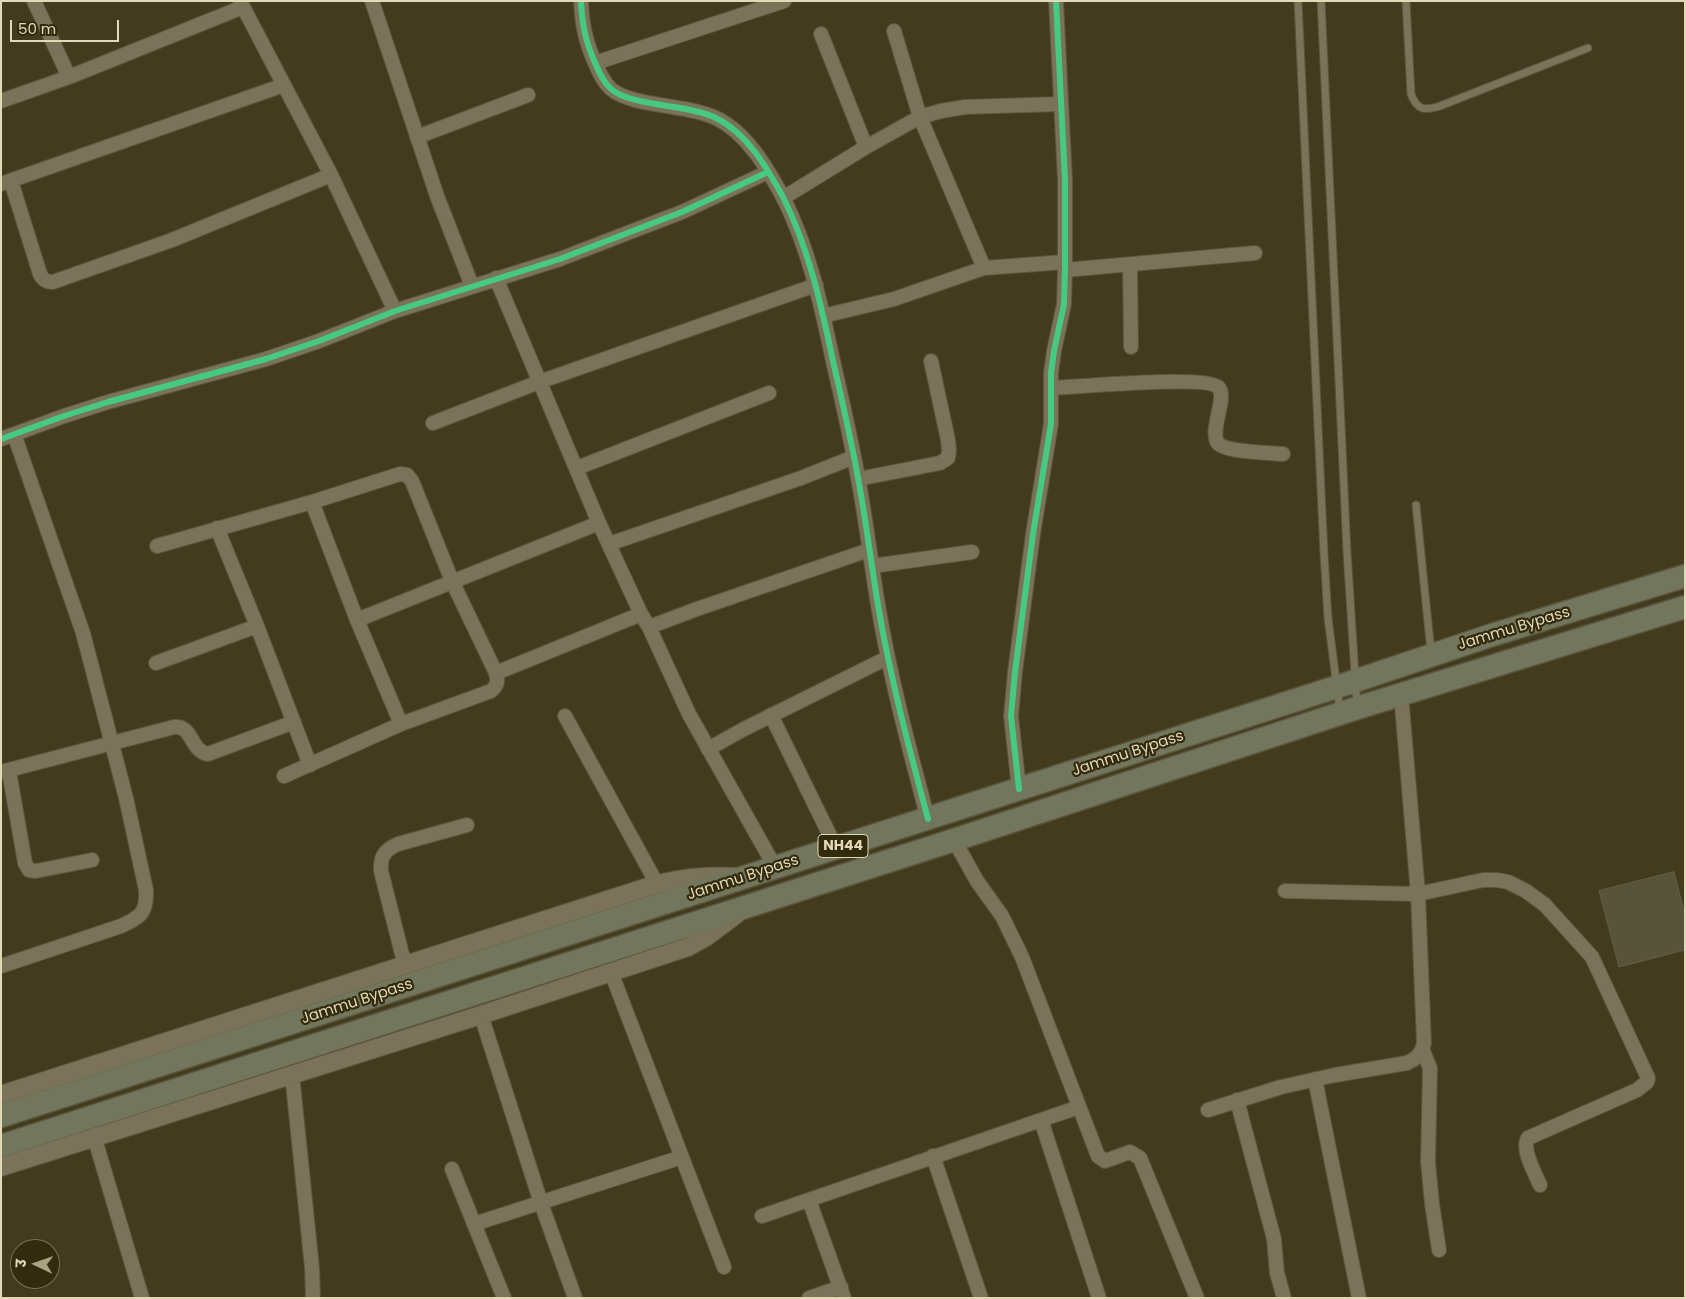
<!DOCTYPE html>
<html>
<head>
<meta charset="utf-8">
<style>
  body { margin:0 }
  #map { position:relative; width:1686px; height:1299px; overflow:hidden; background:#433b1d; font-family:Poppins,"Noto Sans Devanagari",sans-serif }
  canvas { display:block }
  .frame { position:absolute; inset:0; border:2px solid #e3d9b8; pointer-events:none }
  .north { position:absolute; left:10px; top:1239px; width:50px; height:50px; box-sizing:border-box; background:#332b0e; border:1px solid #797152; border-radius:50%; rotate:273deg; font-size:14px; font-weight:700; line-height:20px; text-align:center; color:#e3d9b8 }
  .north::after { content:''; display:block; margin:auto; width:18px; height:22px; background:#aba282; clip-path:polygon(50% 0,100% 100%,50% 72%,0 100%) }
  .scale { position:absolute; left:10px; top:20px; width:109px; height:22px; box-sizing:border-box; border:2px solid #e3d9b8; border-top:0; padding-left:6px; font-size:15px; line-height:18px; white-space:nowrap; color:#e3d9b8; -webkit-text-stroke:4px #332b0e; paint-order:stroke }
</style>
</head>
<body>
<div id="map">
<canvas width="1686" height="1299"></canvas>
<div class="frame"></div>
<div class="north">उ</div>
<div class="scale">50 m</div>
</div>
<script>
const c = document.querySelector('canvas').getContext('2d');
c.lineJoin = 'round';
function fillPath(path, color) { c.fillStyle = color; c.fill(path, 'evenodd'); }
function trace(path, color, width, dash) { c.strokeStyle = color; c.lineWidth = width; c.lineCap = dash ? 'butt' : 'round'; c.setLineDash(dash || []); c.stroke(path); }
function label(font, color, halo, rows, align = 'center') {
  c.font = font + ' Poppins,sans-serif'; c.lineWidth = 4.5; c.setLineDash([]); c.textBaseline = 'middle'; c.strokeStyle = halo; c.fillStyle = color; for (const [text, x, y, turn = 0] of rows) {
    c.save(); c.translate(x, y); c.rotate((+turn || 0) * Math.PI / 180); c.textAlign = isNaN(turn) ? turn : align; if (halo) c.strokeText(text, 0, 0); c.fillText(text, 0, 0); c.restore();
  }
}
const building = new Path2D(`
  M1674 872 1685 915V950L1619 967 1599 891Z`);
const service = new Path2D(`
  M1298 1 1324 554 1328 618 1340 711
  M1321 1 1347 552 1357 705
  M1406 1 1411 94C1417 110 1424 111 1440 106L1588 48
  M1416 505 1431 652`);
const minor = new Path2D(`
  M34 1 69 77
  M240 1 331 175 395 311
  M372 1 437 196 472 286
  M581 1C582 26 586 43 596 65 600 74 604 83 611 89 632 107 688 104 716 118 747 133 767 168 783 197 809 249 821 304 833 361 842 400 851 439 858 478 866 520 871 563 878 605 890 677 909 748 928 819
  M894 31 920 117 984 268
  M821 34 866 147
  M595 63 784 1
  M1 101 69 77 243 7
  M417 137 528 95
  M11 181 40 274C43 280 46 282 53 282L172 240 331 175
  M1 184 284 85
  M783 198 866 147 920 117 941 111 965 107 1061 104
  M1130 265 1131 347
  M1065 270 1255 253
  M496 278 599 523 641 614 649 627 689 714 775 867
  M823 316 894 299 984 268 1065 262
  M1051 388C1076 387 1205 375 1218 387 1228 396 1210 428 1217 442 1222 452 1270 453 1283 454
  M433 423 539 382 816 285
  M1 439 64 416 108 402 266 359 319 341 395 311 560 259 682 212 768 172
  M577 468 769 393
  M858 479 940 463 948 458 949 450 948 440 931 361
  M312 502 357 620 401 724
  M217 528 257 626 310 765
  M609 544 801 478 854 457
  M157 546 312 502 400 474 407 475 412 481 452 581 496 673C498 681 498 685 491 691L401 724 284 776
  M872 566 972 552
  M357 620 599 523
  M649 627 697 609 869 550
  M156 663 257 626
  M496 673 641 614
  M771 715 836 848
  M565 716 657 884
  M708 749 744 729 887 658
  M9 771 25 863 29 870 36 871 92 860
  M1 772 174 727C193 725 190 751 208 754L294 722
  M1019 789 1011 716 1015 672 1033 534 1051 424V373L1054 351 1064 304 1065 270V180L1056 1
  M954 840 977 881 1002 916 1022 957 1098 1156 1105 1161 1130 1152 1140 1158 1197 1298
  M1285 891 1418 894 1483 880H1497L1508 882 1526 891 1545 905 1592 957 1648 1078 1647 1082 1637 1090 1528 1138C1521 1149 1535 1173 1540 1185
  M1 966 121 926C141 917 147 913 146 890L126 798 83 633 14 434
  M405 966 381 871C380 856 385 850 398 844L467 825
  M611 972 724 1267
  M481 1015 541 1203 575 1298
  M1423 1051 1430 1068 1428 1162 1432 1204 1439 1250
  M292 1074 312 1268 313 1298
  M1315 1079 1359 1298
  M1237 1100 1274 1239 1277 1273 1284 1298
  M1079 1107 1041 1120 1099 1298
  M1208 1110 1281 1087 1335 1075 1407 1063C1417 1058 1422 1054 1424 1043L1418 894 1401 694
  M94 1136 142 1298
  M933 1156 981 1298
  M452 1169 504 1298
  M809 1200 844 1298
  M762 1216 1041 1120
  M474 1224 682 1157
  M809 1298 841 1287`);
const tertiary = new Path2D(`
  M1 1095 657 884C685 878 708 875 737 877
  M1 1167 481 1015 688 947 706 937 738 913`);
const trunk = new Path2D(`
  M1 1116 1349 683 1492 635 1685 576
  M1 1146 954 840 1357 708 1685 607`);
const cycleway = new Path2D(`
  M581 1C582 26 586 43 596 65 600 74 604 83 611 89 632 107 688 104 716 118 747 133 767 168 783 197 809 249 821 304 833 361 842 400 851 439 858 478 866 520 871 563 878 605 890 677 909 748 928 819
  M1 439 64 416 108 402 266 359 319 341 395 311 560 259 682 212 768 172
  M1019 789 1011 716 1015 672 1033 534 1051 424V373L1054 351 1064 304 1065 270V180L1056 1`);
const shields = [
  [843,846,50]
];
const shieldNames = [
  ["NH44",843,846]
];
const streetNames = [
  ["Jammu Bypass",1514,629,-17],
  ["Jammu Bypass",1128,754,-18],
  ["Jammu Bypass",743,878,-18],
  ["Jammu Bypass",357,1002,-18]
];
fillPath(building, '#585439');
trace(building, '#625f44', 1);
trace(service, '#5c563e', 9);
trace(minor, '#5c563e', 16);
trace(tertiary, '#5c563e', 20);
trace(trunk, '#5c563e', 25);
trace(service, '#7a7259', 7);
trace(minor, '#7a7259', 14);
trace(tertiary, '#7a7259', 18);
trace(trunk, '#72765c', 22);
trace(cycleway, '#46c982', 6);
for (const [x, y, w] of shields) { const box = new Path2D(); box.roundRect(x - w / 2, y - 11.5, w, 23, 4); c.fillStyle = '#332b0e'; c.fill(box); trace(box, '#e3d9b8', 1); }
label('bold 14px', '#e3d9b8', null, shieldNames);
label('15px', '#e3d9b8', '#332b0e', streetNames);
</script>
</body>
</html>
